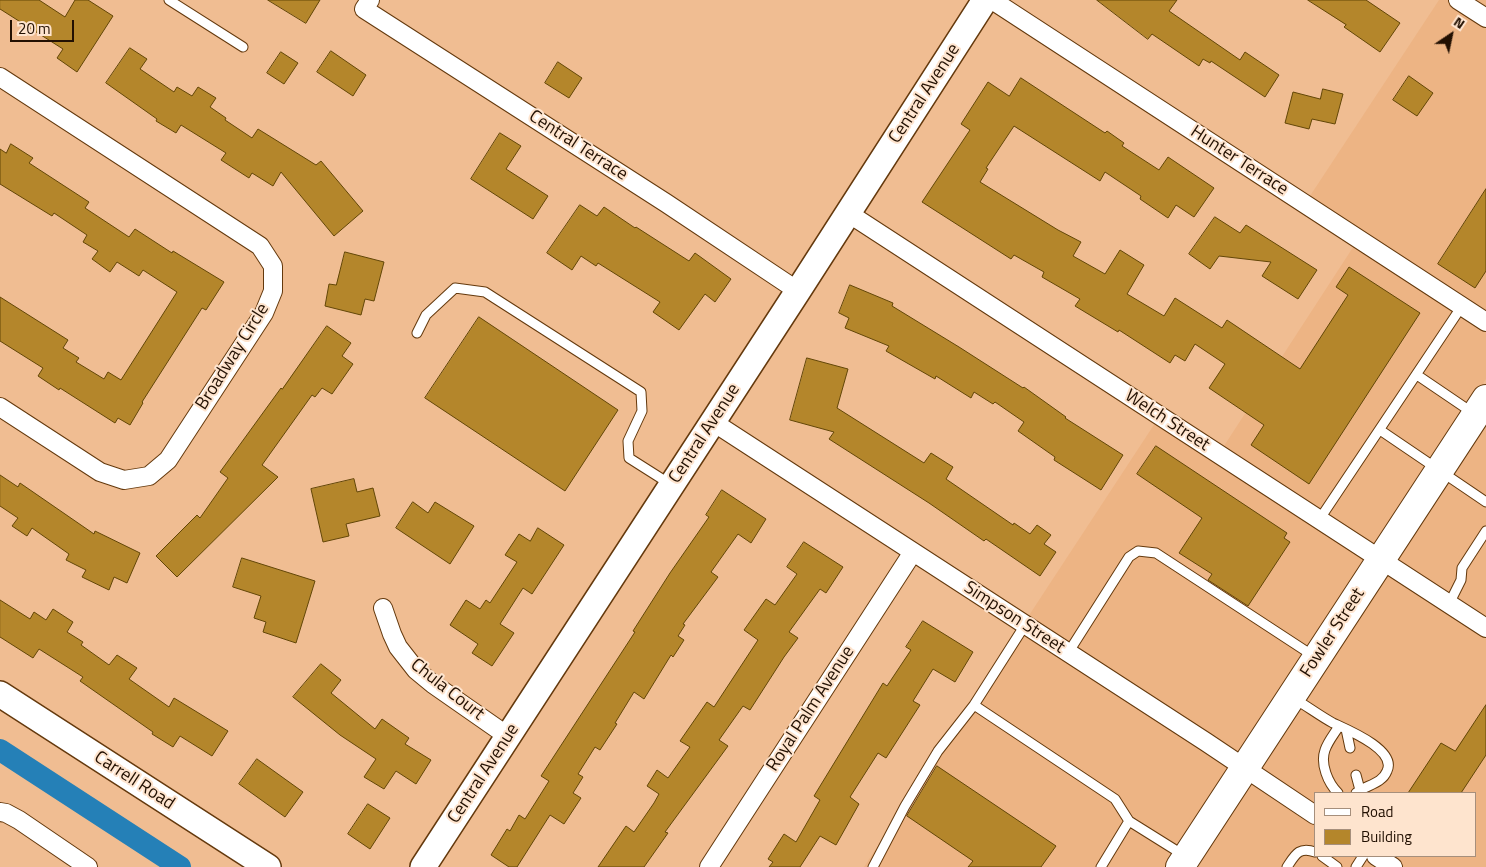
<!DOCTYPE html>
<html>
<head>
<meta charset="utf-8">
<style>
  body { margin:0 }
  #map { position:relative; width:1486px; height:867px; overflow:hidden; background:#f0bd92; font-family:"Titillium Web",sans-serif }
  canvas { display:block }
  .legend { position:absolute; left:1314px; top:792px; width:162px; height:65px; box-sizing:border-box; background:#fee4ce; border:1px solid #a68f7c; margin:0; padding:6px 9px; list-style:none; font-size:15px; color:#221002 }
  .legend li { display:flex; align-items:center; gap:10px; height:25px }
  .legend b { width:25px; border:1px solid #a68f7c }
  .north { position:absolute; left:1426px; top:10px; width:50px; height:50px; -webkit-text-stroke:4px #fee4ce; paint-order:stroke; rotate:34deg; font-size:14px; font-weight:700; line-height:20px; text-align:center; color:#221002 }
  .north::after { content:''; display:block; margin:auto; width:18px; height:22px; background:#221002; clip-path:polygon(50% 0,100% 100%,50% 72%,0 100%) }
  .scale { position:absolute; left:10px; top:20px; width:64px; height:22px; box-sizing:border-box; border:2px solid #221002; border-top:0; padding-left:6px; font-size:15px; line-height:18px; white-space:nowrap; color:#221002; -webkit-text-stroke:4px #fee4ce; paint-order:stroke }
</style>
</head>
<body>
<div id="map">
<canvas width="1486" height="867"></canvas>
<ul class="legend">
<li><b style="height:6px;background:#fff"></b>Road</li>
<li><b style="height:14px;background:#b4862b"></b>Building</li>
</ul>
<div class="north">N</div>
<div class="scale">20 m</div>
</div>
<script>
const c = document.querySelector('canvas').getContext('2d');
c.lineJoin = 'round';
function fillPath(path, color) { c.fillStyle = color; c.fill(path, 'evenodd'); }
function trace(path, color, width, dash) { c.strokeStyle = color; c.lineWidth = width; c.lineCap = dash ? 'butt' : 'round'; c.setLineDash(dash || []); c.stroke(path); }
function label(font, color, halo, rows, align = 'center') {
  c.font = font + ' "Titillium Web",sans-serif'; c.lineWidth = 4; c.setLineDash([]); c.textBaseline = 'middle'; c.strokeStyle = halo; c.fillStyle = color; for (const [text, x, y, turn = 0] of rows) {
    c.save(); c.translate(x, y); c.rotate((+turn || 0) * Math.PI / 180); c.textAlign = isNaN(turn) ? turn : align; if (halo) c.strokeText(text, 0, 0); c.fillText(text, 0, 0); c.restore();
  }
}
const built = new Path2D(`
  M1439 0H1486V379L1167 867H864L1163 411 1222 449 1361 235 1308 199Z
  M1486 419V867H1193ZM1315 793H1475V856H1315Z`);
const canal = new Path2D(`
  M0 750 180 867`);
const building = new Path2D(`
  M0 0H39L65 17 75 0H88L113 16 77 72 57 58 63 49 0 9Z
  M268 0H320L306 23Z
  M1097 0H1177L1169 11 1240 60 1245 52 1279 75 1265 97 1211 61 1210 63 1203 59 1199 66 1152 34 1148 39Z
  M1308 0H1366L1400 23 1380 52 1344 27 1346 25Z
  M130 48 147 59 140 69 174 92 177 87 192 96 198 87 216 98 210 107 226 118 225 120 252 138 258 129 316 165 321 161 363 211 334 236 281 172 273 186 252 173 249 178 221 160 226 153 181 125 176 133 156 121 157 119 106 83Z
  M331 51 366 75 353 96 317 72Z
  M281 52 298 63 284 84 267 73Z
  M558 62 582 78 569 98 545 83Z
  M1409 76 1433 93 1417 116 1393 100Z
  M1021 78 1105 133 1107 131 1124 143 1122 146 1159 170 1168 157 1214 188 1194 217 1176 205 1168 218 1140 199 1141 196 1105 172 1100 181 1014 126 986 168 988 169 980 182 1058 230 1081 242 1073 256 1105 274 1120 250 1144 265 1127 294 1164 316 1175 298 1222 328 1227 320 1300 369 1348 295 1336 287 1349 267 1420 313 1309 484 1251 445 1264 425 1209 388 1225 364 1195 344 1185 361 1175 355 1170 363 1119 330 1118 332 1075 306 1080 299 1042 277 1044 272 1014 255 1011 259 922 202 970 130 961 124 988 82 1009 96Z
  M1323 89 1343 94 1335 124 1312 119 1309 129 1285 123 1293 92 1320 99Z
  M500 133 521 146 506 169 548 196 533 219 471 179Z
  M11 144 33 158 29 163 89 202 85 208 129 237 135 229 172 253 173 251 224 282 206 310 202 308 142 402 143 403 130 425 118 418 115 423 60 388 59 390 38 376 43 368 0 341V297L68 340 63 348 79 358 76 362 104 379 108 372 121 380 177 292 143 270 139 276 117 262 110 272 92 259 98 251 83 242 87 235 54 213 52 216 0 184V149L6 153Z
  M1486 189V271L1475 288 1438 264Z
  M580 205 597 216 604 207 635 228 636 227 689 261 695 253 731 279 715 302 705 294 679 330 653 312 660 302 598 263 596 266 581 256 572 270 547 253Z
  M1215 217 1240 233 1246 225 1317 270 1298 299 1262 276 1271 262 1219 256 1210 269 1189 254Z
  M345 252 384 262 374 301 365 299 361 315 325 306 329 284 336 285Z
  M850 285 893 303 892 306 959 347 1023 388 1024 387 1066 417 1065 418 1123 455 1101 490 1054 460 1055 457 1018 431 1024 422 995 402 993 404 974 392 971 398 936 376 935 379 886 351 889 346 845 328 849 318 839 313Z
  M479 317 618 410 565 491 425 398Z
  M327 326 351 343 342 356 353 364 332 394 322 388 315 397 312 395 262 465 278 477 177 577 156 556 197 515 200 518 228 478 220 472 281 388 282 389Z
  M807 358 848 369 837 408 924 463 931 453 953 467 946 479 1013 525 1014 523 1030 534 1037 525 1051 535 1044 544 1056 552 1040 576 986 539 984 541 929 503 829 439 834 432 790 420Z
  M1156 446 1287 533 1284 538 1290 542 1248 606 1208 580 1212 574 1179 553 1202 518 1137 474Z
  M0 475 18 487 20 483 94 534 95 531 140 553 127 583 114 577 109 590 82 577 86 570 66 560 69 554 32 528 27 536 12 526 18 518 0 506Z
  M354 479 357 492 373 488 380 516 346 524 349 536 323 542 311 489Z
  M722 490 766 519 751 543 738 534 711 572 718 577 683 624 685 625 678 636 684 640 673 657 671 655 644 699 634 692 615 723 617 724 600 750 595 747 578 774 583 777 573 793 581 798 564 824 550 815 517 867H509L491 855 507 829 510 831 519 815 525 819 549 781 541 776 635 632 633 631 670 573 709 517 706 515Z
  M413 502 428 513 435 502 474 526 450 564 396 528Z
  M538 528 564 545 532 594 523 588 500 624 514 633 492 666 472 653 478 644 450 625 466 600 480 609 486 600 490 603 517 562 505 555 519 534 530 541Z
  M804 542 843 567 826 593 820 589 789 632 798 638 784 657 750 710 743 706 719 740 728 746 665 832 668 833 644 867H598L626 826 634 832 654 803 659 794 647 786 657 770 668 778 690 747 680 741 707 702 714 707 758 640 744 630 766 599 775 605 797 574 787 567Z
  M242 558 315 581 296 643 263 632 266 622 254 618 261 596 233 587Z
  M0 600 30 619 34 612 46 620 53 609 73 622 67 632 83 642 81 645 109 665 117 655 137 668 129 679 169 707 174 698 228 731 212 756 180 736 173 747 152 734 153 732 80 681 83 677 39 649 33 658 0 637Z
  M923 621 973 652 955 682 933 669 913 701 920 705 886 758 878 753 850 797 859 804 836 845 820 836 800 867H769L773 862 768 859 784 834 796 842 820 800 814 796 883 683 887 686 911 650 906 647Z
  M321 664 341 680 331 693 375 729 382 719 409 738 405 744 431 760 416 784 396 771 384 789 364 777 376 759 340 735 293 697Z
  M1486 705V755L1461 793H1408L1441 743 1455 751Z
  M257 759 303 792 285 817 239 784Z
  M937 766 1056 846 1041 867H968L973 861 907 816Z
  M368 804 390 818 370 849 348 834Z`);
const lane = new Path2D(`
  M169 0 243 47
  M417 333 426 315 455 288 485 292 641 392 642 411 628 441 629 458 670 484
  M1417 375 1473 413
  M1380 430 1486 502
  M1319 520 1462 306
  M1449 604 1461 580 1462 568 1486 531
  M1025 625 974 705 1115 799 1129 821 1185 856
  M1068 653 1129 557 1138 551 1156 553 1315 657
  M1293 698C1307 706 1320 716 1333 723 1348 730 1397 750 1387 771 1382 784 1366 785 1356 793
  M1346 729 1350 748
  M1356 775 1360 790
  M1338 793C1328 783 1320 764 1325 750 1328 741 1335 733 1339 726
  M1322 856 1337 867
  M873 867 905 806 938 751 974 705
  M1101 867 1129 821
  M1287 867C1295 855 1299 846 1315 852
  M1356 867 1363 856`);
const street = new Path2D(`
  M370 0 364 9 666 203 798 291
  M992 0 1486 322
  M1458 0 1486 18
  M0 77 260 246 273 266V291L264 313 168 460 149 476 124 480 100 472 0 407
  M848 213 1486 628
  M713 422 1206 742 1315 815
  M383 608 392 634 398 647 416 670 433 684 509 737
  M0 812 6 813 19 820 88 867
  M1376 856 1393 867
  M709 867 913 552`);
const secondary = new Path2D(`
  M0 694 268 867
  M423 867 798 291 985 0`);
const primary = new Path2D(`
  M1180 867 1486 399`);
const streetNames = [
  ["Central Avenue",925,94,-57],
  ["Central Terrace",578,146,33],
  ["Hunter Terrace",1239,161,33],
  ["Broadway Circle",233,357,-58],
  ["Welch Street",1167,421,33],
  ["Central Avenue",705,434,-57],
  ["Simpson Street",1014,618,33],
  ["Fowler Street",1333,633,-57],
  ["Chula Court",447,690,38],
  ["Royal Palm Avenue",811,709,-57],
  ["Central Avenue",484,774,-57],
  ["Carrell Road",134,781,33]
];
fillPath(built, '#edb484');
trace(canal, '#2580b7', 22);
fillPath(building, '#b4862b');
trace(building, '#624607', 1);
trace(lane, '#64390d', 11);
trace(street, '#64390d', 20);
trace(secondary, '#64390d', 28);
trace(primary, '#64390d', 30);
trace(lane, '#fff', 9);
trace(street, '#fff', 18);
trace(secondary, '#fff', 25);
trace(primary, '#fff', 28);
label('18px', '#221002', '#fee4ce', streetNames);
</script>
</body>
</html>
